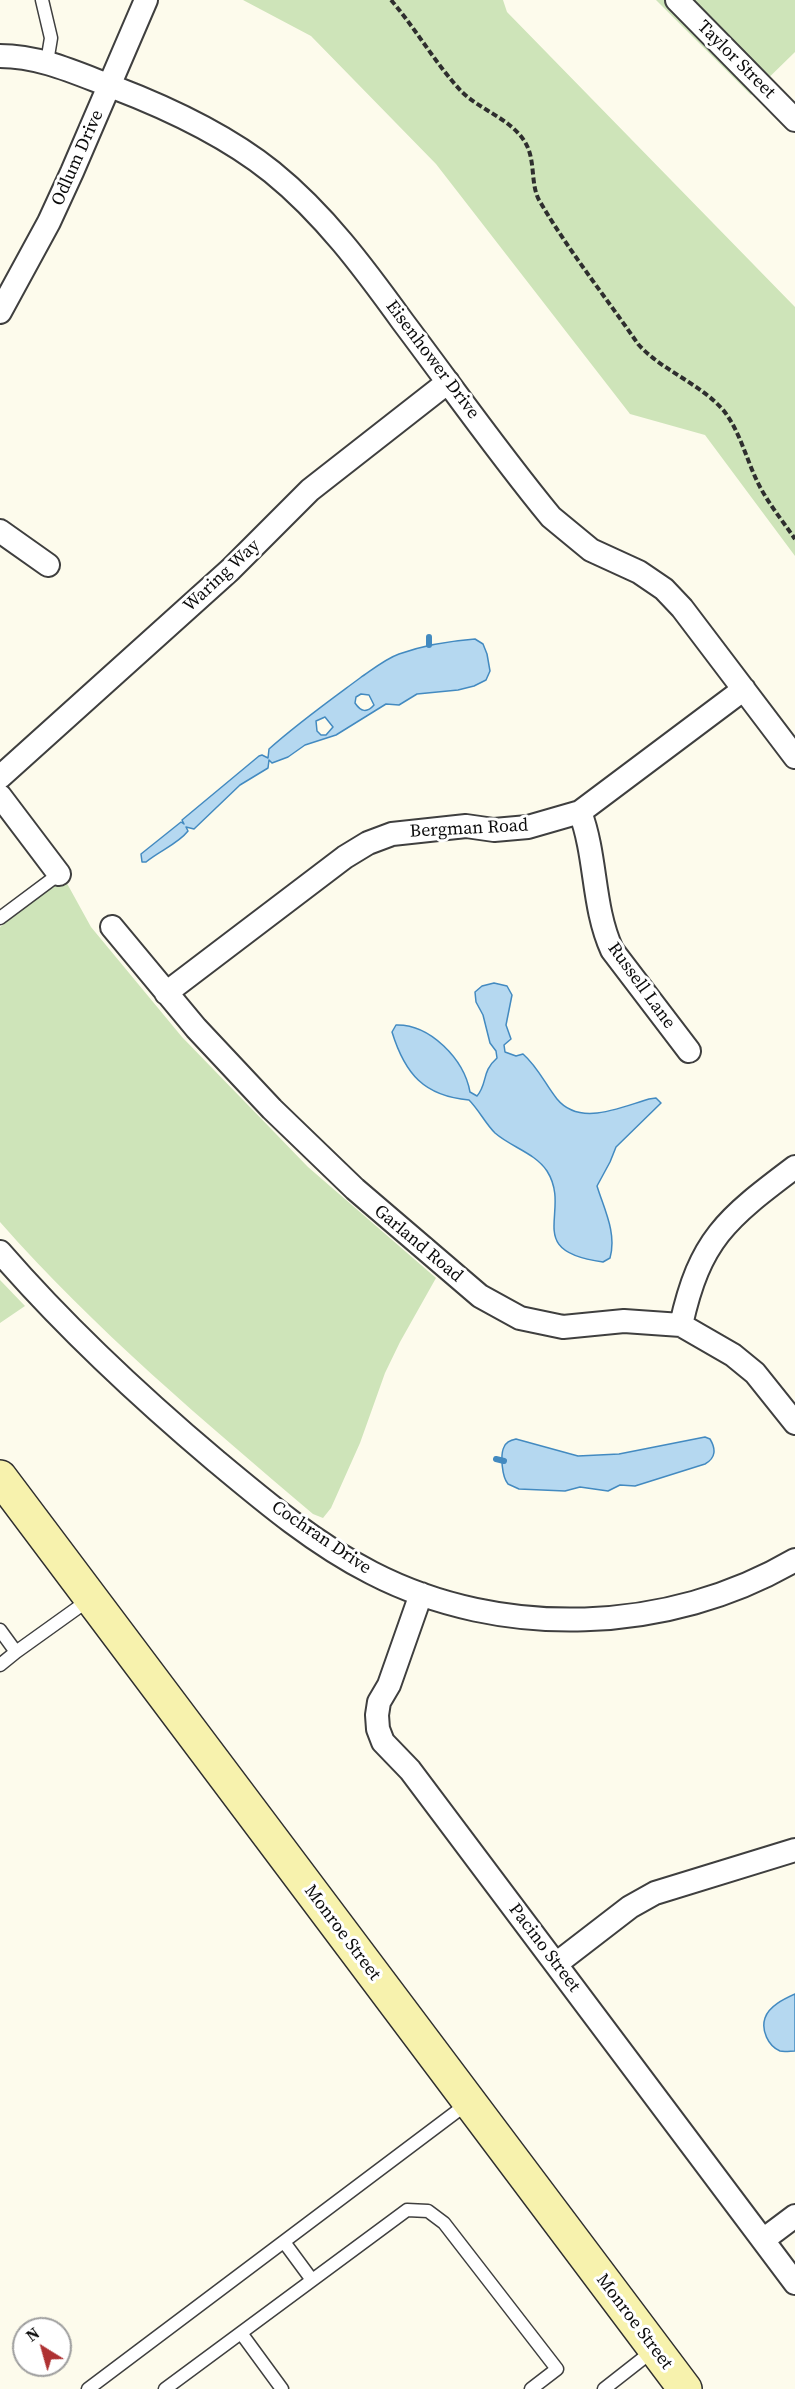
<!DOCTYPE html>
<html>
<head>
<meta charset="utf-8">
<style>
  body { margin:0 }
  #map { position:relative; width:795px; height:2389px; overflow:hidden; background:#fdfbec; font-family:"Source Serif 4",serif }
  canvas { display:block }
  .north { position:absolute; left:12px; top:2317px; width:60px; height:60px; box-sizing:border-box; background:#fff; border:2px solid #9e9e9e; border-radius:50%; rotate:323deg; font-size:16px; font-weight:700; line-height:24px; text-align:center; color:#0c0c0c }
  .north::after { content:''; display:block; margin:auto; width:21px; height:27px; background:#ae3132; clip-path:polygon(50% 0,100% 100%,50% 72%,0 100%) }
</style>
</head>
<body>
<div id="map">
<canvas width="795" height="2389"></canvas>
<div class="north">N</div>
</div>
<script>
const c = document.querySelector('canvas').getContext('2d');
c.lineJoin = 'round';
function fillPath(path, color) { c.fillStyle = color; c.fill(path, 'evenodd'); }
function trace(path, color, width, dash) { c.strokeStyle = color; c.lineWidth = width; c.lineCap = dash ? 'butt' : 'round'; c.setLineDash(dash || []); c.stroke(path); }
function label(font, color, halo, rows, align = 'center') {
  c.font = font + ' "Source Serif 4",serif'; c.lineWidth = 6; c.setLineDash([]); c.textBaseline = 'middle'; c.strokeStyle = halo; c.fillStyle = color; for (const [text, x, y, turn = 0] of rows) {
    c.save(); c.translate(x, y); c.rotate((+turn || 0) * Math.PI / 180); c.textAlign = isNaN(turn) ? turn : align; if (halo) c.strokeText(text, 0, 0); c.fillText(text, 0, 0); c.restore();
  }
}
const green = new Path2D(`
  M243 0H503L507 12 795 307V556L705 435 630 414 436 164 311 36Z
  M656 0H795V52L751 95Z
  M64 878 91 927 182 1037 308 1167 436 1278 400 1342 385 1373 360 1443 331 1508 323 1518 313 1514C205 1422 94 1329 0 1222V927Z
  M0 1280 25 1306 0 1323Z`);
const water = new Path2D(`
  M475 639 483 644 487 654 490 671 486 680 474 686 458 690 417 694 399 705 386 704 336 735 305 745 288 757 272 763 269 760 268 768 240 785 194 829 186 827 188 831C178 844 159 851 146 862H142L141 854 181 822 184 824 182 820 259 756 262 755 268 758 269 749C298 723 329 701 360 678 372 670 385 659 399 654 424 645 449 641 475 639ZM361 694 369 695 374 705C367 713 361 712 355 703L356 697ZM325 717 333 727 326 735H321L317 731 316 721Z
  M494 983 507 986 512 995 506 1025 511 1039 504 1045 505 1052 516 1056 523 1054C538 1067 545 1084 557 1099 580 1127 621 1107 649 1099L656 1098 661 1103 616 1147 610 1162 597 1186C604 1209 617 1233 610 1258L603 1262C521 1251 573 1212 547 1171 535 1153 511 1147 495 1133 485 1123 479 1110 469 1100 424 1096 405 1074 392 1032L396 1025C430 1024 464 1059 470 1092L477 1096C488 1083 481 1072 497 1058L496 1051 490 1043 483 1015 476 1002 475 992 482 986Z
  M705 1437 710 1439C716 1449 716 1458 705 1464L635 1486 620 1485 608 1491 580 1487 565 1491 519 1489 508 1484C502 1477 500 1455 504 1447 506 1442 511 1440 516 1439L578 1456 619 1454Z
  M795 1994V2051C791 2051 784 2052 780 2051 768 2046 761 2030 765 2018 769 2006 784 1999 795 1994Z`);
const stream = new Path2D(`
  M429 637V645
  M496 1459 504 1461`);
const path = new Path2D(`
  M391 0C416 29 435 63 461 91 480 110 511 119 525 142 536 160 530 183 539 200 568 250 605 296 638 344 662 371 700 383 724 411 740 432 746 458 757 481 767 502 782 520 795 539`);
const service = new Path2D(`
  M42 0 51 38 47 62
  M0 918 59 874
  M0 1630 16 1652 90 1599
  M0 1665 16 1652
  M284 2242 312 2280
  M241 2333 282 2389
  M88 2389 468 2103
  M165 2389 407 2210 428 2211 444 2223 557 2369 531 2389
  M604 2389 655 2349`);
const minor = new Path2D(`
  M677 0 795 120
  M0 56C40 56 76 73 113 87 168 108 226 135 272 172 324 214 364 268 403 322 452 387 499 454 551 517L591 550 639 572 664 589 682 608 795 757
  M0 312 49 222 72 172 146 0
  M0 531 48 565
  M0 777 230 570 310 490 448 382
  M0 796 59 874
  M580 812C597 857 592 906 612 950L689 1051
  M112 927 196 1028 272 1109 355 1189 480 1296 520 1318 563 1327 624 1321 681 1325 733 1355 755 1373 795 1423
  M166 993 345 857 368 843 392 834 466 826 494 830 528 827 580 812 744 689
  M0 1252C66 1328 139 1396 216 1461 265 1502 315 1544 372 1573 502 1640 669 1634 795 1560
  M681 1325C700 1239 726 1219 795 1167
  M421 1594 389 1685 379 1702 377 1715 378 1729 383 1742 410 1770 795 2283
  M556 1964 630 1907 655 1893 795 1850
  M763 2240 795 2216`);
const secondary = new Path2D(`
  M0 1477 685 2389`);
const streetNames = [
  ["Taylor Street",736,60,45],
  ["Odlum Drive",78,158,-66],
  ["Eisenhower Drive",432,360,53],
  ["Waring Way",222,576,-43],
  ["Bergman Road",469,829,-3],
  ["Russell Lane",641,986,54],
  ["Garland Road",418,1244,40],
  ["Cochran Drive",321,1538,34],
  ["Monroe Street",342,1933,53],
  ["Pacino Street",544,1948,53],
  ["Monroe Street",634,2322,53]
];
fillPath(green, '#cee4b9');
fillPath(water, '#b5d8f0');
trace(water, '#438ac0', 1.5);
trace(stream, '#438ac0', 6);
trace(service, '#3f3f3f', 15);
trace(minor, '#3f3f3f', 26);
trace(secondary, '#2e2e2e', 36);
trace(path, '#2e2e2e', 4, [6, 3]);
trace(service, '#fff', 12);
trace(minor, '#fff', 22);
trace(secondary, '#f7f2ad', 33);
label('18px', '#0c0c0c', '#fff', streetNames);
</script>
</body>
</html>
